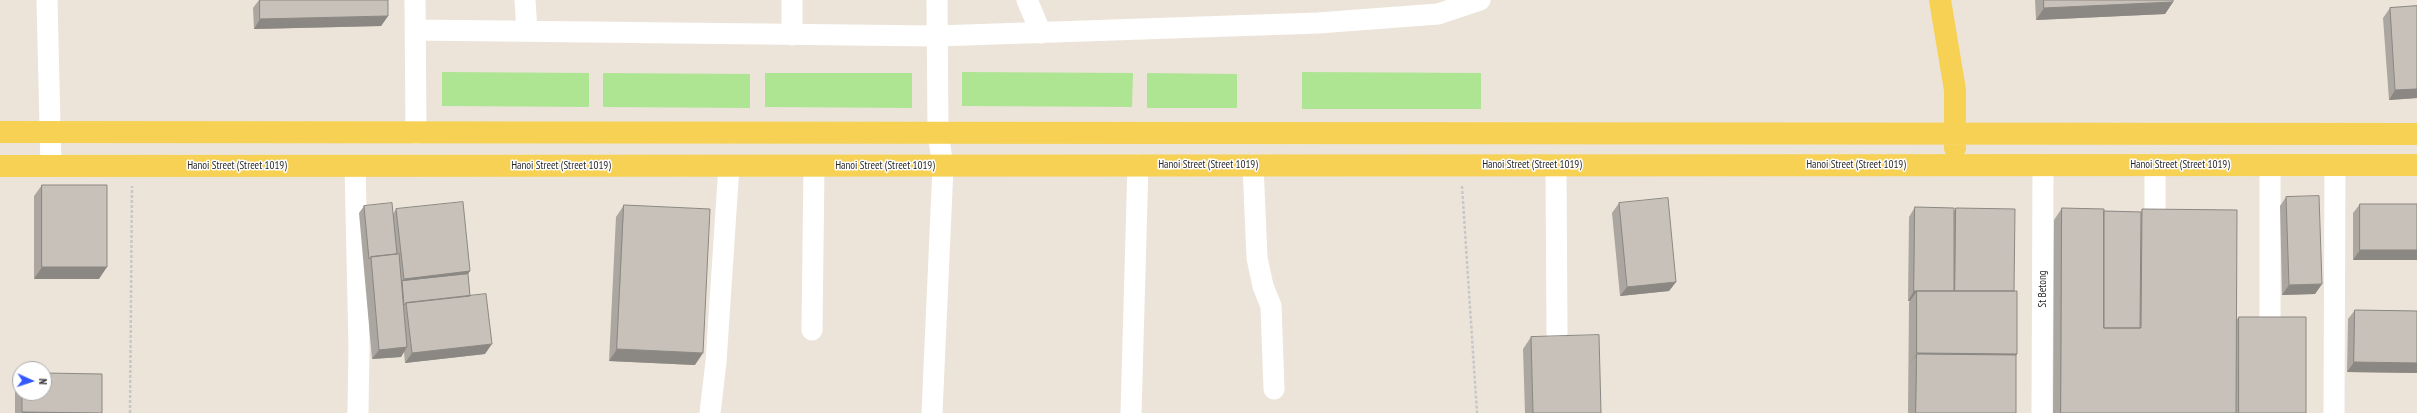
<!DOCTYPE html>
<html>
<head>
<meta charset="utf-8">
<style>
  body { margin:0 }
  #map { position:relative; width:2417px; height:413px; overflow:hidden; background:#ece4d9; font-family:"PT Sans Narrow",sans-serif }
  canvas { display:block }
  .north { position:absolute; left:12px; top:361px; width:40px; height:40px; box-sizing:border-box; background:#fff; border:1px solid #a9a9a9; border-radius:50%; rotate:93deg; font-size:11px; font-weight:700; line-height:16px; text-align:center; color:#292929 }
  .north::after { content:''; display:block; margin:auto; width:14px; height:18px; background:#3358ff; clip-path:polygon(50% 0,100% 100%,50% 72%,0 100%) }
</style>
</head>
<body>
<div id="map">
<canvas width="2417" height="413"></canvas>
<div class="north">N</div>
</div>
<script>
const c = document.querySelector('canvas').getContext('2d');
c.lineJoin = 'round';
function fillPath(path, color) { c.fillStyle = color; c.fill(path, 'evenodd'); }
function trace(path, color, width, dash) { c.strokeStyle = color; c.lineWidth = width; c.lineCap = dash ? 'butt' : 'round'; c.setLineDash(dash || []); c.stroke(path); }
function label(font, color, halo, rows, align = 'center') {
  c.font = font + ' "PT Sans Narrow",sans-serif'; c.lineWidth = 3; c.setLineDash([]); c.textBaseline = 'middle'; c.strokeStyle = halo; c.fillStyle = color; for (const [text, x, y, turn = 0] of rows) {
    c.save(); c.translate(x, y); c.rotate((+turn || 0) * Math.PI / 180); c.textAlign = isNaN(turn) ? turn : align; if (halo) c.strokeText(text, 0, 0); c.fillText(text, 0, 0); c.restore();
  }
}
const green = new Path2D(`
  M442 72 589 73V107L442 106Z
  M962 72 1133 73 1132 107 962 106Z
  M1302 72 1481 73V109H1302Z
  M603 73 750 74V108L603 107Z
  M765 73H912V108L765 107Z
  M1147 73 1237 74V108H1147Z`);
const path = new Path2D(`
  M1462 186 1477 413
  M130 413 132 186`);
const minor = new Path2D(`
  M47 0 51 166
  M415 0 416 133
  M525 0 527 31
  M792 0V35
  M1027 0 1041 33
  M415 30 937 36 1318 23 1438 14 1480 0
  M1253 165 1257 258 1263 286 1271 306 1274 389
  M1556 165 1557 333
  M2270 165V324
  M355 166 359 346 358 413
  M2155 212V165
  M812 330 814 166
  M710 413 716 362 729 166
  M932 413 943 167 938 133 937 0
  M1131 413 1138 165
  M2042 413 2043 165
  M2334 413 2335 165`);
const major = new Path2D(`
  M1940 0 1955 90V148
  M0 132 2417 134
  M0 166 2417 165`);
const wall = new Path2D(`
  M259 0H388V16L381 26 254 29 253 8Z
  M2035 0H2173V2L2165 14 2036 20Z
  M2417 6V98L2389 100 2383 18 2390 8Z
  M42 185 99 279H34V196Z
  M2286 197 2322 284 2315 294 2282 295 2280 206Z
  M1619 203 1676 282 1669 291 1620 296 1612 213Z
  M2360 204H2417L2353 260V213Z
  M624 205 695 365 609 361 616 217Z
  M364 206 393 214 396 209 470 271 468 274 470 296 485 354 405 363 404 352 401 357 372 359 359 213Z
  M1915 207 1954 211 1956 208 2014 291 2017 354 2016 355V413H1908L1909 302 1910 301H1908L1909 217Z
  M2062 208 2104 211 2141 212 2142 209 2236 320 2239 317 2306 413H2053L2054 220Z
  M2355 310 2417 311V373L2347 372 2348 319Z
  M1531 337 1601 413H1525L1523 349Z
  M20 376V393H44L102 413H15V383Z`);
const shadedWall = new Path2D(`
  M2173 2 2165 14 2036 20 2044 8Z
  M388 16 381 26 254 29 260 19Z
  M2417 89V98L2389 100 2395 90Z
  M2360 250H2417V260H2353Z
  M42 267H107L99 279H34Z
  M470 271 463 281 397 288 404 279Z
  M1676 282 1669 291 1620 296 1627 287Z
  M2322 284 2315 294 2282 295 2289 285Z
  M1914 291H1917L1910 301H1908Z
  M492 344 485 354 405 363 412 353Z
  M407 347 401 357 372 359 379 350Z
  M617 349 703 353 695 365 609 361Z
  M1917 353 2017 354 2009 365 1917 354 1909 365Z
  M2354 362 2417 363V373L2347 372Z
  M22 412 102 413H22Z`);
const building = new Path2D(`
  M260 0H388V16L260 19Z
  M2044 0H2173V2L2044 8Z
  M2417 6V89L2395 90 2390 8Z
  M42 185H107V267H42Z
  M2319 196 2322 284 2289 285 2286 197Z
  M1668 198 1676 282 1627 287 1619 203Z
  M463 202 470 271 404 279 396 209Z
  M392 203 397 254 371 257 369 259 364 206Z
  M2360 204H2417V250H2360Z
  M624 205 710 209 703 353 617 349Z
  M1915 207 1954 208V291H1914Z
  M1956 208 2015 209 2014 291H1955Z
  M2062 208 2104 209V328H2141L2142 209 2237 210 2236 413H2061Z
  M2104 211 2141 212 2140 328H2104Z
  M399 254 407 347 379 350 371 257Z
  M468 274 470 296 406 303 404 305 402 281Z
  M1917 291H2017V354L1917 353Z
  M486 294 492 344 412 353 406 303Z
  M2355 310 2417 311V363L2354 362Z
  M2239 317H2306V413H2239Z
  M1599 335 1601 413H1533L1531 337Z
  M1917 354 2016 355V413H1916Z
  M44 373 102 374V413L22 412V393H44Z`);
const streetNames = [
  ["Hanoi Street (Street 1019)",1208,165],
  ["Hanoi Street (Street 1019)",1532,165],
  ["Hanoi Street (Street 1019)",1856,165],
  ["Hanoi Street (Street 1019)",2180,165],
  ["Hanoi Street (Street 1019)",237,166],
  ["Hanoi Street (Street 1019)",561,166],
  ["Hanoi Street (Street 1019)",885,166],
  ["St Betong",2043,289,-90]
];
fillPath(green, '#aee593');
trace(path, '#c7c7c7', 2.5, [3, 2]);
trace(minor, '#fff', 21);
trace(major, '#f6d154', 22);
fillPath(wall, '#aba69f');
fillPath(shadedWall, '#8b8782');
fillPath(building, '#c7c1b9');
trace(building, '#8b8782', 1);
label('11px', '#292929', '#fff', streetNames);
</script>
</body>
</html>
